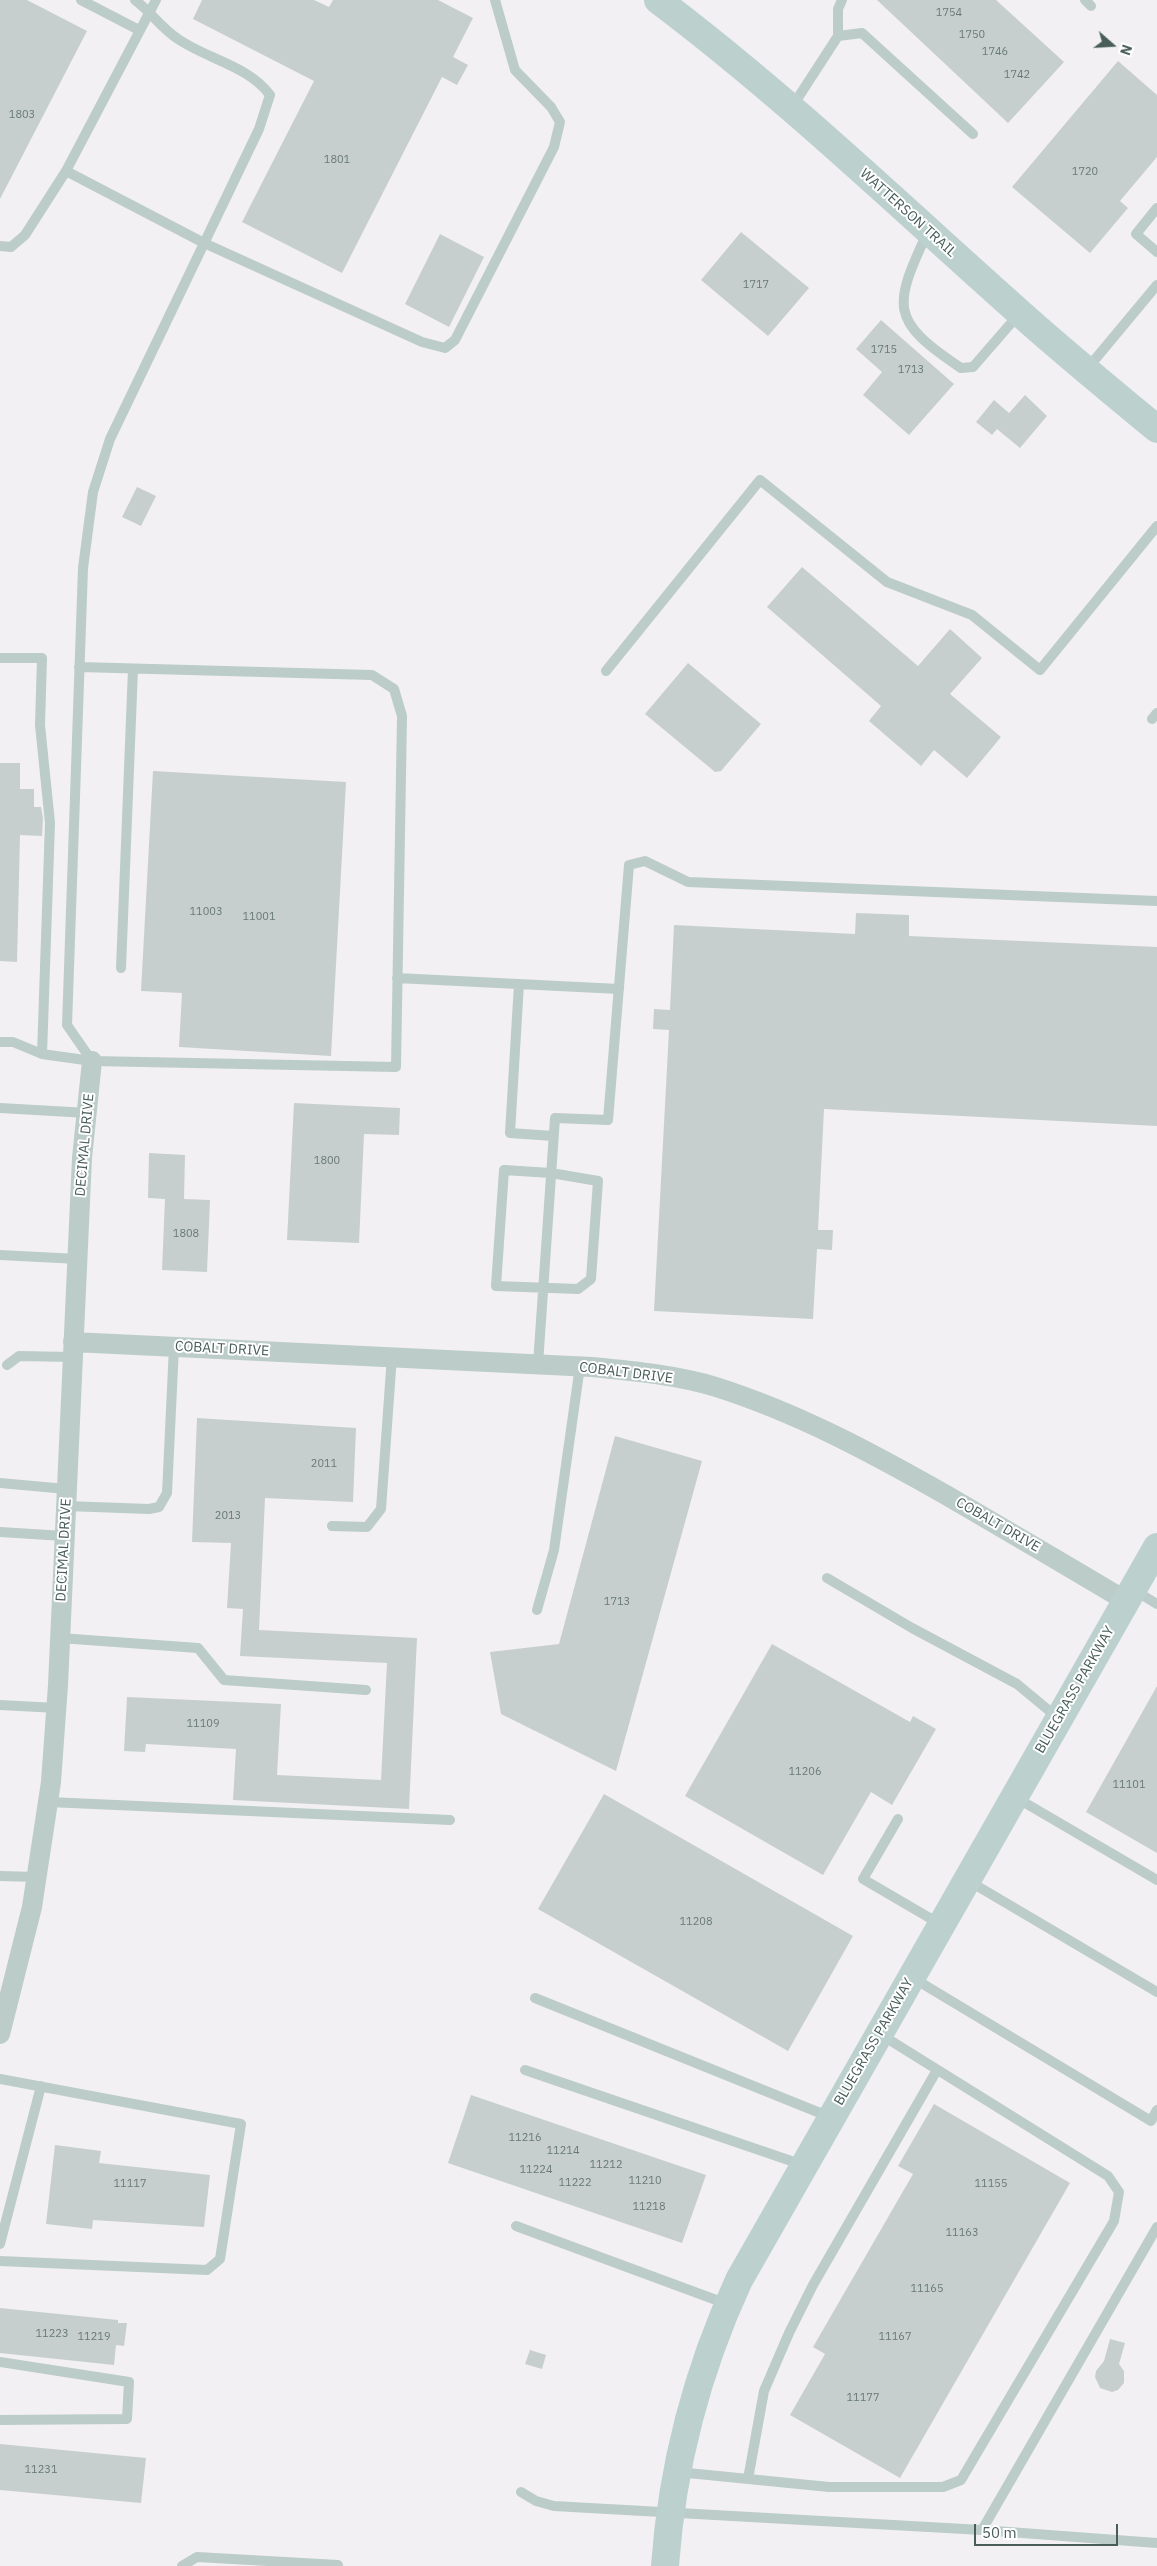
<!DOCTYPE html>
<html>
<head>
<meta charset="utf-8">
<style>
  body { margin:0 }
  #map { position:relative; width:1157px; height:2566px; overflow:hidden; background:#f2f0f2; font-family:"IBM Plex Sans",sans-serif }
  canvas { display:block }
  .north { position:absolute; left:1087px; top:20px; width:50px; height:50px; -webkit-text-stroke:4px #fff; paint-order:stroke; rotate:109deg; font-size:14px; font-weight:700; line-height:20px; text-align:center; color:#485d58 }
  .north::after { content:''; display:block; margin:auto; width:18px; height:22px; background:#485d58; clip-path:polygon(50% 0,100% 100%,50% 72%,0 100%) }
  .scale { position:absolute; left:974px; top:2524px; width:144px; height:22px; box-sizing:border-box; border:2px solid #485d58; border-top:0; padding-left:6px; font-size:15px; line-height:18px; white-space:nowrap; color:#485d58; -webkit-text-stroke:4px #fff; paint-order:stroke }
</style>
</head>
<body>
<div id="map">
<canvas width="1157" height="2566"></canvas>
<div class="north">N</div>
<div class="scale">50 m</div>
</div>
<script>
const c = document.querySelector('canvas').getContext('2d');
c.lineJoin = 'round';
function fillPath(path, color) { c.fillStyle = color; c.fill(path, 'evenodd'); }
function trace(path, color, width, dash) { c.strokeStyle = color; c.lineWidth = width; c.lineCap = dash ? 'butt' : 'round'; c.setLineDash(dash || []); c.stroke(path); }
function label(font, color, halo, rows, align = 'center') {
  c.font = font + ' "IBM Plex Sans",sans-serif'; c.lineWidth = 4; c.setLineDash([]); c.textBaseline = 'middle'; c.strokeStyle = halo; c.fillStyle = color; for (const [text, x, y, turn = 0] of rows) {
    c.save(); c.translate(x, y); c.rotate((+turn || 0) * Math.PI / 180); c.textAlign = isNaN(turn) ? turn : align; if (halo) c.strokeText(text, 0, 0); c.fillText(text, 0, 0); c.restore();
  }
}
const building = new Path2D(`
  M0 0H27L87 31 0 199Z
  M202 0H314L329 7 333 0H438L473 18 453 57 468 65 457 85 442 77 342 273 242 222 314 81 193 19Z
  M877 0H996L1064 62 1008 123Z
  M1118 61 1157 95V157L1120 201 1128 208 1090 253 1012 187Z
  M741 232 809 288 768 336 701 280Z
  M440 234 484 257 449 327 405 304Z
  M881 320 954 384 909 435 863 395 882 372 856 349Z
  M1025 395 1047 416 1020 448 997 429 992 435 976 422 994 400 1009 413Z
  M137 487 156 496 141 526 122 517Z
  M802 567 918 666 950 629 982 658 950 694 1001 737 967 778 934 750 921 766 912 758 869 721 881 706 767 607Z
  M688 663 761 724 721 771 715 772 645 714Z
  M0 763H20V789H34V807H41L43 818 42 836 20 835 17 962 0 961Z
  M153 771 346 782 331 1056 179 1047 182 993 141 991Z
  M856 913 909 915V936L1157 947V1126L824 1109 818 1230H833L832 1250 817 1249 813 1319 654 1311 669 1030 653 1029 654 1009 670 1010 674 925 855 934Z
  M294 1103 400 1108 399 1135 364 1134 359 1243 287 1240Z
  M149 1153 185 1155 184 1199 210 1200 207 1272 162 1270 165 1199 148 1198Z
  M197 1418 356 1428 353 1502 265 1498 259 1630 417 1638 409 1809 233 1800 236 1749 146 1744 145 1752 124 1751 127 1697 281 1704 277 1775 381 1780 387 1663 240 1656 243 1609 227 1608 231 1543 192 1542Z
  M615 1436 702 1461 616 1771 501 1714 490 1652 559 1644Z
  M772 1644 910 1722 913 1716 936 1729 892 1805 871 1792 823 1875 685 1796Z
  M1157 1686V1853L1086 1812Z
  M604 1794 853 1936 788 2051 538 1909Z
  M471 2095 706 2175 682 2243 448 2163Z
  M934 2104 1070 2183 900 2478 790 2415 825 2354 813 2347 913 2174 898 2166Z
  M55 2145 101 2151 99 2163 210 2175 204 2227 93 2220 92 2229 46 2224Z
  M0 2308 118 2320V2323H127L124 2346 116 2345 114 2365 0 2353Z
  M1110 2339 1125 2343 1119 2364 1124 2371V2383L1118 2390 1112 2392 1100 2388 1095 2377 1096 2371 1104 2361Z
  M530 2350 546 2355 542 2369 525 2364Z
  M0 2444 146 2458 141 2503 0 2490Z`);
const lane = new Path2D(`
  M81 0 139 30
  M1085 0 1091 6
  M838 36V9L842 0
  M792 107 838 36 862 33 973 134
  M66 171 204 243 422 342 445 348 455 340 554 147 560 122 551 107 515 70 495 0
  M1157 208 1136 234 1157 252
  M928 231C893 307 889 320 961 368L973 367 1019 314
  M0 246 11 247 25 235 66 171 156 0
  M1087 369 1157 285
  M0 658H42L40 725 50 823 42 1054
  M606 671 760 480 887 582 972 615 1040 670 1157 526
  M1152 719 1157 713
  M121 968 133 669
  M397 978 619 989
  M519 984 510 1133 553 1136
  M0 1042H13L42 1054 92 1061 396 1067 402 716 394 689 372 675 79 667
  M92 1061 67 1025 83 568 93 492 110 439 259 129 270 95C249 66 207 59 178 39 161 28 151 12 135 0
  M0 1108 88 1113
  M504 1170 551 1173 598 1181 591 1279 578 1289 496 1286Z
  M0 1255 78 1259
  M538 1364 555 1118 608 1120 629 865 645 861 688 882 1157 901
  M7 1365 19 1356 73 1357
  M0 1483 66 1489
  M66 1506 149 1509 159 1507 167 1493 174 1347
  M332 1526 367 1527 381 1509 392 1356
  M0 1532 64 1536
  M827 1578 912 1628 1017 1684 1058 1718
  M1134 1590 1157 1604
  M537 1610 554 1550 580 1366
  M60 1638 198 1648 224 1680 366 1690
  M0 1705 57 1708
  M1015 1797 1157 1880
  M49 1802 450 1820
  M898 1819 863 1879 940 1924
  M0 1876 37 1877
  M967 1880 1157 1992
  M913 1978 1151 2121 1157 2110
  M535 1998 830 2117
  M525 2070 803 2165
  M0 2079 241 2124 220 2259 207 2270 0 2261
  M516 2226 727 2304
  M0 2244 41 2086
  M0 2362 129 2382 127 2419 0 2420
  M678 2472 829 2487H943L961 2480 1114 2221 1119 2192 1108 2176 880 2034
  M748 2479 764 2391 789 2333 813 2285 937 2070
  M521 2492 536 2501 554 2506 982 2530 1157 2543
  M982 2530 1157 2227
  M182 2566 197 2557 338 2565`);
const street = new Path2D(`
  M73 1342 592 1367C633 1371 676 1375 716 1387 798 1413 872 1453 946 1495 1006 1530 1066 1565 1126 1601
  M0 2034 32 1907 51 1782 58 1685 82 1158 92 1061`);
const secondary = new Path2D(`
  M658 0C792 101 912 218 1038 329 1077 363 1117 396 1157 429
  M665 2566C672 2466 697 2371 739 2280L1157 1547`);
const numberNames = [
  ["1754",949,13],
  ["1750",972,35],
  ["1746",995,52],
  ["1742",1017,75],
  ["1803",22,115],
  ["1801",337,160],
  ["1720",1085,172],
  ["1717",756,285],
  ["1715",884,350],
  ["1713",911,370],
  ["11003",206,912],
  ["11001",259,917],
  ["1800",327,1161],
  ["1808",186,1234],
  ["2011",324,1464],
  ["2013",228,1516],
  ["1713",617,1602],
  ["11109",203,1724],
  ["11206",805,1772],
  ["11101",1129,1785],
  ["11208",696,1922],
  ["11216",525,2138],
  ["11214",563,2151],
  ["11212",606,2165],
  ["11224",536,2170],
  ["11210",645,2181],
  ["11222",575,2183],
  ["11117",130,2184],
  ["11155",991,2184],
  ["11218",649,2207],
  ["11163",962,2233],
  ["11165",927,2289],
  ["11223",52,2334],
  ["11219",94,2337],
  ["11167",895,2337],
  ["11177",863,2398],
  ["11231",41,2470]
];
const streetNames = [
  ["WATTERSON TRAIL",908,213,42],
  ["DECIMAL DRIVE",85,1145,-85],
  ["COBALT DRIVE",222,1349,3],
  ["COBALT DRIVE",626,1373,7],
  ["COBALT DRIVE",998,1525,30],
  ["DECIMAL DRIVE",64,1550,-87],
  ["BLUEGRASS PARKWAY",1075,1690,-60],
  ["BLUEGRASS PARKWAY",874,2042,-60]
];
fillPath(building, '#c7cfce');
trace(lane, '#bcccc8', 10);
trace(street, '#bcccc8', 20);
trace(secondary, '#bcd1cd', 28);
label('11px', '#687a76', null, numberNames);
label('14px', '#485d58', '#fff', streetNames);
</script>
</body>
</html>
